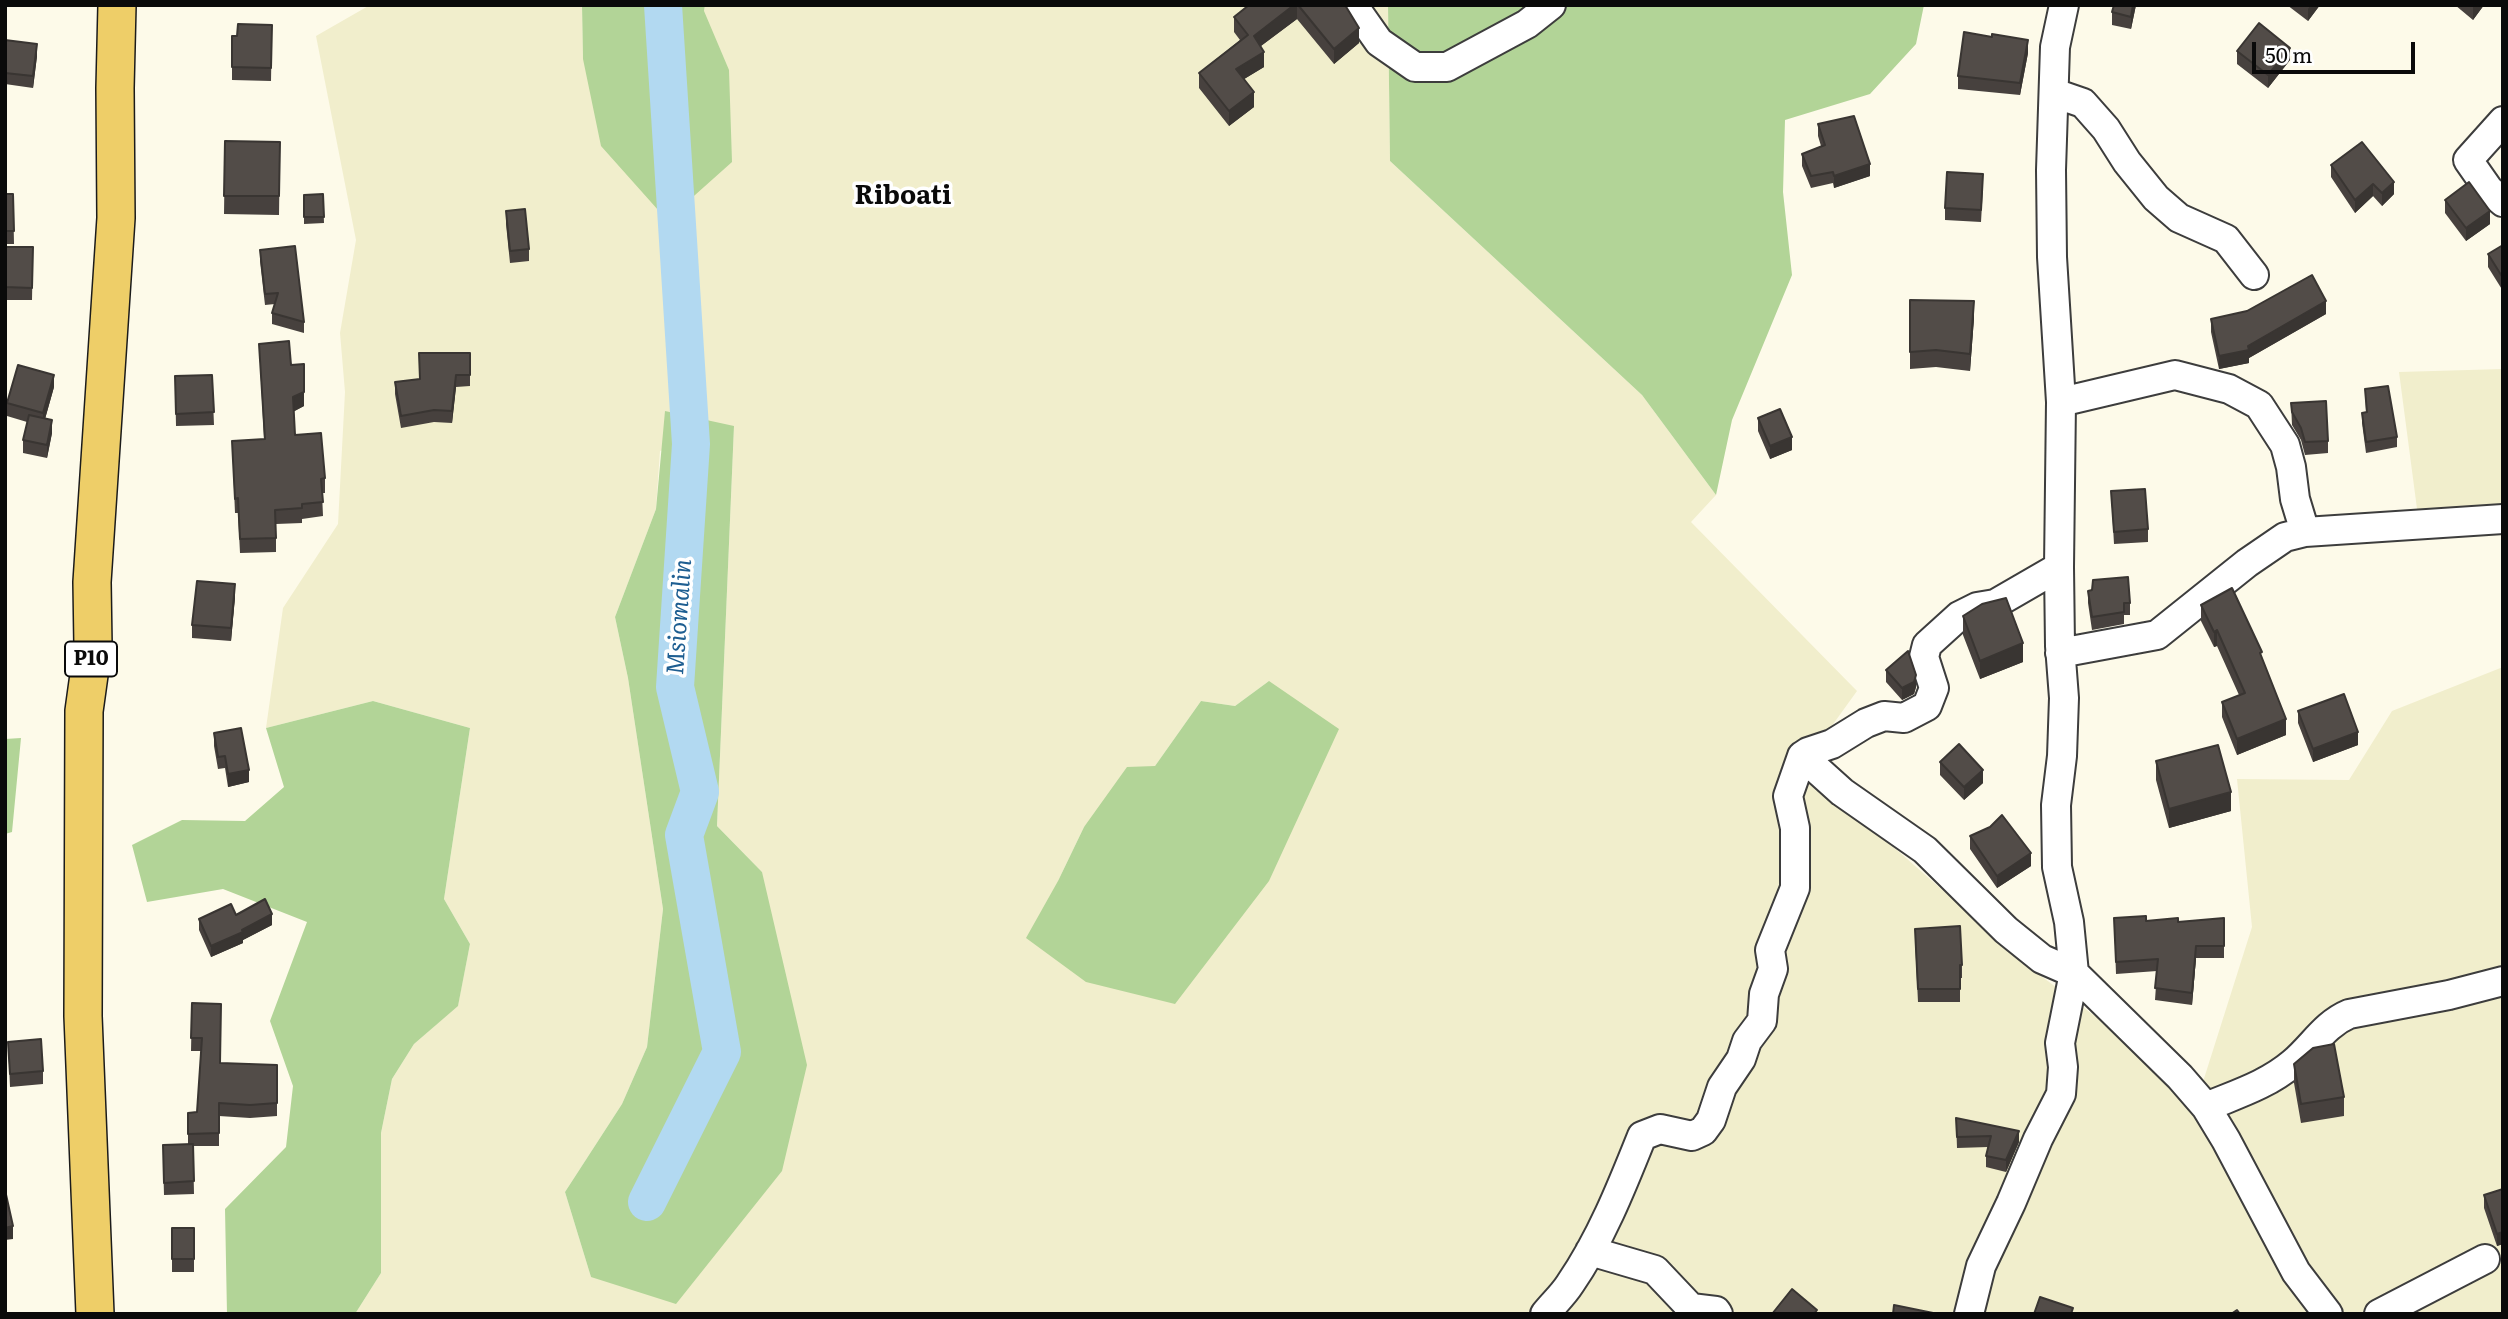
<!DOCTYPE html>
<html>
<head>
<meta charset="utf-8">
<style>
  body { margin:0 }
  #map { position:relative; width:2508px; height:1319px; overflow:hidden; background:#fdfae9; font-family:Literata,serif }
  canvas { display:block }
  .frame { position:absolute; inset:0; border:7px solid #0a0a0a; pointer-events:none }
  .scale { position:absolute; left:2252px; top:42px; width:163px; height:32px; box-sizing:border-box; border:4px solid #0a0a0a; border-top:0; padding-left:9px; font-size:21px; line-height:24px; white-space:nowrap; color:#0a0a0a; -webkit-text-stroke:5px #fff; paint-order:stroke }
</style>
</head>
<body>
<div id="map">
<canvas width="2508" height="1319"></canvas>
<div class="frame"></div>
<div class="scale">50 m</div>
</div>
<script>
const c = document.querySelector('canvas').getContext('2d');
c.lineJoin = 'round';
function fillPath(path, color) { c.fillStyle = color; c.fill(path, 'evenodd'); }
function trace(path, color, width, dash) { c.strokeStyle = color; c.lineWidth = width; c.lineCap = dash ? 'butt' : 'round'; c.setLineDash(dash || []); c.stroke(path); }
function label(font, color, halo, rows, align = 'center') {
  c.font = font + ' Literata,serif'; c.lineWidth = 7; c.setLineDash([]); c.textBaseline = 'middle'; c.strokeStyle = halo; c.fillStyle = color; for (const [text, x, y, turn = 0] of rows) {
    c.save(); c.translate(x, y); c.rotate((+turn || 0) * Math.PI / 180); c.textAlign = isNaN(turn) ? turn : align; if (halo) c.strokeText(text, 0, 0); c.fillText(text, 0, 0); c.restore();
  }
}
const farmland = new Path2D(`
  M370 5H582L583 59 704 11 705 5H1388L1390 161 1642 395 1716 495 1691 522 1857 691 1800 770 1882 837 2037 973 2103 1022 2188 1101 2201 1088 2252 927 2237 779 2349 780 2392 711 2503 667V1314H355L381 1273V1133L392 1079 414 1044 458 1005 470 944 444 899 470 728 373 701 266 728 283 608 338 524 345 392 340 333 356 240 316 36ZM734 426 717 826 762 872 591 1277 565 1192 622 1104 647 1047 663 909 628 678 615 617 656 509 660 451ZM1269 681 1058 881 1084 827 1155 766 1201 701 1235 706Z
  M2503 369V507L2419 524 2399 372Z`);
const forest = new Path2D(`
  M582 5H705L704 11 729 70 732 162 667 220 601 146 583 59Z
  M1388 5H1924L1916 44 1870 94 1785 120 1783 192 1792 275 1732 420 1716 495 1642 395 1390 161Z
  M665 411 734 426 717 826 762 872 807 1065 782 1171 676 1304 591 1277 565 1192 622 1104 647 1047 663 909 628 678 615 617 656 509Z
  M1269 681 1339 729 1269 881 1175 1004 1086 982 1026 938 1058 881 1084 827 1127 767 1155 766 1201 701 1235 706Z
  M373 701 470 728 444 899 470 944 458 1006 414 1044 392 1079 381 1133V1273L355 1314H227L225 1209 286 1147 293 1086 270 1021 307 922 223 889 147 902 132 845 182 820 245 821 284 787 266 728Z
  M21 738 12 832 5 834V739Z`);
const river = new Path2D(`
  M647 1202 722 1052 684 835 700 792 675 687 691 444 663 5`);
const minor = new Path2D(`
  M1353 5 1379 42 1415 67H1447L1527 24 1551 5
  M2054 93 2083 103 2106 129 2127 162 2156 198 2179 218 2226 239 2254 275
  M2503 121 2468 160 2489 190 2503 202
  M2061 402 2175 375 2229 389 2259 405 2285 445 2291 467 2295 499 2305 532
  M2060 653 2157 635 2247 563 2285 537 2305 532 2503 519
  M1802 756 1842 792 1925 850 2006 930 2042 959 2074 973 2180 1077 2206 1107 2226 1140 2296 1272 2328 1314
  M2206 1107C2237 1094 2267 1085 2293 1063 2313 1046 2325 1024 2349 1014L2449 995 2503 981
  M1590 1251 1655 1270 1691 1308 1716 1311 1718 1314
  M1545 1314C1553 1304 1563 1295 1570 1284 1601 1239 1622 1186 1642 1136L1660 1129 1692 1136 1703 1131 1711 1120 1722 1087 1741 1059 1747 1041 1762 1021 1764 994 1773 969 1770 950 1795 888V828L1788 796 1802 756 1808 752 1832 744 1866 723 1884 716 1904 718 1927 706 1934 688 1924 657 1927 645 1959 616 1977 607 1995 604 2059 567
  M1969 1314 1981 1266 2011 1203 2038 1139 2061 1094 2063 1067 2060 1043 2074 973 2069 922 2057 867 2056 805 2062 756 2064 698 2060 646 2059 567 2061 402 2052 257 2051 170 2055 47 2064 5
  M2379 1314 2485 1259`);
const major = new Path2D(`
  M95 1314 83 1016 84 711 93 646 92 582 116 218 115 88 117 5`);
const wall = new Path2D(`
  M1249 5H1345L1359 43 1334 64 1297 19 1261 46 1264 67 1244 79 1254 107 1229 126 1199 88V73L1240 40 1234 32V17Z
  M2114 5H2136L2131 29 2112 25V12Z
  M2287 5H2320L2308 21Z
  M2455 5H2484L2473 20Z
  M272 25 271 81 232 80V36H237Z
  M5 40 37 56 33 88 5 84Z
  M2237 51 2290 60 2268 88 2237 64Z
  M2028 53 2020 95 1958 89V76Z
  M1818 124 1870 176 1834 188 1833 183 1811 188 1802 166V154L1821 146 1818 136Z
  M225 141 280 142 279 215 224 214Z
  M2362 142 2394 194 2382 206 2373 196 2355 213 2331 177V165Z
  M1983 187 1981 222 1945 220V208Z
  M5 194H13L14 244H5Z
  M323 194 324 223 304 224V195Z
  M2445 200 2490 224 2466 241 2445 213Z
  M506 211 529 249V261L510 263 506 224Z
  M2503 245V291L2488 267V254Z
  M5 247H33L32 300H5Z
  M260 250 304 322V333L272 324V313L275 304 265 305 260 261Z
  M1910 300 1974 318 1970 371 1936 367 1910 369Z
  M2326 314 2249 358V363L2219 369 2211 332V319Z
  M259 344 291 365 304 406 294 411 295 435 325 478V493H322L323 516 302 519V523L276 524V552L240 553 238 513H235L232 441 264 439Z
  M470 353V386L456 387 452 423 434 422 401 428 395 394V382L420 379Z
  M212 375 214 425 176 426 175 376Z
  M54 387 45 419 52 433 47 458 23 453V440L27 422 7 416V403Z
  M2365 389 2397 437V447L2366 453 2362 423V413L2366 412Z
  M2291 403 2328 441V453L2305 455 2301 440 2292 425Z
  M1758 418 1792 450 1770 459 1758 431Z
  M2111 491 2148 529V542L2114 544Z
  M2088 591 2130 603V615H2124V624L2092 630 2088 603Z
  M235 597 231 641 192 638V625Z
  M2201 605 2262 659 2286 735 2237 755 2222 717V702L2239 695 2217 646 2214 647 2201 621Z
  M1963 616 2023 662 1980 679 1963 635Z
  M1886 670 1916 687 1914 694 1902 700 1886 682Z
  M2298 711 2358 745 2313 762 2298 723Z
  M214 733 249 782 228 787 225 768 218 769 214 746Z
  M2156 761 2231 811 2169 828 2156 780Z
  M1940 762 1983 783 1964 800 1940 775Z
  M1970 836 2031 866 1997 888 1970 849Z
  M236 915 272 925 243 940V943L211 957 199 930V919Z
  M2114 918 2178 922 2224 918V958H2196L2192 1005 2155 1000 2157 971 2116 974Z
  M1915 941 1962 965V978H1960V1002H1918Z
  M192 1003 220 1063 277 1065V1116L250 1118 219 1116V1146H193L194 1194 164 1195 163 1158 188 1144V1113L197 1112 201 1051H191Z
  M8 1042 43 1071V1084L10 1087Z
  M2294 1064 2344 1097V1116L2301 1123 2294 1083Z
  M1956 1118 2019 1142 2006 1172 1986 1167V1156L1988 1147 1957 1148Z
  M2503 1189V1244L2497 1246 2484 1208V1195Z
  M172 1228H194V1272H172Z`);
const shadedWall = new Path2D(`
  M1294 5H1297V19L1254 51V36Z
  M2133 5H2136L2131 29V17Z
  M2311 5H2320L2308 21V9Z
  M2475 5H2484L2473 20V7Z
  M1359 28V43L1334 64V49Z
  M2028 40V53L2020 95V83Z
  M37 44V56L33 88V76Z
  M2290 48V60L2268 88V75Z
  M1264 52V67L1236 84V69Z
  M1254 92V107L1229 126V111Z
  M1870 164V176L1834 188V176Z
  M2394 182V194L2382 206V193Z
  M2373 184V196L2355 213V200Z
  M2490 211V224L2466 241V228Z
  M1974 301V318L1970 371V354Z
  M2326 301V314L2249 358V363L2219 369V356L2248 346Z
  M54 375V387L43 426V413Z
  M456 375V387L452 423V411Z
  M304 392V406L293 412V397Z
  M52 420V433L47 458V445Z
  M1792 437V450L1770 459V446Z
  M235 584V597L231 641V628Z
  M2217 630V646L2214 647V632Z
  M2023 643V662L1980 679V661Z
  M1916 675V687L1914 694 1902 700V688Z
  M2286 719V735L2237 755V739Z
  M2358 732V745L2313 762V749Z
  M249 770V782L228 787V774Z
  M1983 770V783L1964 800V787Z
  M2231 792V811L2169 828V809Z
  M2031 853V866L1997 888V876Z
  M272 914V925L243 940V943L211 957V946Z
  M2196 946V958L2192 1005V993Z
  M2019 1131V1142L2006 1172V1160Z
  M13 1226V1239L5 1240V1228Z
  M2503 1232V1244L2497 1246V1234Z`);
const building = new Path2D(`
  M1249 5H1294L1254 36 1264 52 1236 69 1254 92 1229 111 1199 73 1248 35 1234 17Z
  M1298 5H1345L1359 28 1334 49Z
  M2114 5H2133L2131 17 2112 12Z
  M2259 23 2290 48 2268 75 2237 51Z
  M238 24 272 25 271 68 232 67V36H237Z
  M1964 32 1992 37V34L2028 40 2020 83 1958 76Z
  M5 40 37 44 33 76 5 73Z
  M1854 116 1870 164 1834 176 1833 172 1811 176 1802 154 1825 145 1818 124Z
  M225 141 280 142 279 196H224Z
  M2362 142 2394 182 2382 193 2373 184 2355 200 2331 165Z
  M1947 172 1983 174 1981 210 1945 208Z
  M2469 182 2490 211 2466 228 2445 200Z
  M5 194H13L14 231H5Z
  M323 194 324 217H304V195Z
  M525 209 529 249 510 251 506 211Z
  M2503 245V278L2488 254Z
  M295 246 304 322 272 313 278 293 265 294 260 250Z
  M5 247H33L32 288 5 287Z
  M2312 275 2326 301 2248 346 2249 350 2219 356 2211 319 2247 311Z
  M1910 300 1974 301 1970 354 1936 350 1910 352Z
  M289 341 291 365 304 364V392L293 397 295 435 321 433 325 478 321 479 323 502 302 504V508L275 510 276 538 240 539 238 498 235 499 232 441 265 439 259 344Z
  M419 353H470V375H456L452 411 434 410 401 416 395 382 420 379Z
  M18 365 54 375 43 413 7 403Z
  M212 375 214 412 176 414 175 376Z
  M2388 386 2397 437 2366 442 2362 413 2367 412 2365 389Z
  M2326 401 2328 441 2305 442 2301 428 2292 412 2291 403Z
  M1780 409 1792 437 1770 446 1758 418Z
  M29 415 52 420 47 445 23 440Z
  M2145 489 2148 529 2114 532 2111 491Z
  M2128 577 2130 603H2124V612L2092 617 2088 591 2092 590 2093 580Z
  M197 581 235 584 231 628 192 625Z
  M2232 588 2262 652 2260 653 2286 719 2237 739 2222 702 2245 693 2217 630 2214 632 2201 605Z
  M2006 598 2023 643 1980 661 1963 616 1982 604Z
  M1908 651 1916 675 1914 682 1902 688 1886 670Z
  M2344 694 2358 732 2313 749 2298 711Z
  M241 728 249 770 228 774 225 756 218 757 214 733Z
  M1959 744 1983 770 1964 787 1940 762Z
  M2218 745 2231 792 2169 809 2156 761Z
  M2002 815 2031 853 1997 876 1970 836 1990 827Z
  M265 899 272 914 242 930 243 932 211 946 199 919 231 904 236 915Z
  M2146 916V921L2178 918V922L2224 918V946H2196L2192 993 2155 988 2158 959 2116 962 2114 918Z
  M1960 926 1962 965H1960V989H1918L1915 929Z
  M192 1003 221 1004 220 1063 277 1065V1103L250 1105 219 1103V1133L188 1134V1113L197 1112 202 1038H191Z
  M41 1039 43 1071 10 1074 8 1042Z
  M2334 1044 2344 1097 2301 1104 2294 1064 2313 1048Z
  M1956 1118 2019 1131 2006 1160 1986 1156 1991 1136 1957 1137Z
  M193 1144 194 1181 164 1183 163 1145Z
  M2503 1189V1232L2497 1234 2484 1195Z
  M5 1190 13 1226 5 1228Z
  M172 1228H194V1259H172Z
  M1792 1289 1817 1310 1814 1314H1772Z
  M2040 1297 2073 1308 2071 1314H2034Z
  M1894 1305 1938 1314H1893Z
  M2237 1310 2240 1314H2231Z`);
const shields = [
  [91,659,52]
];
const shieldNames = [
  ["P10",91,659]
];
const waterNames = [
  ["Msiomalin",680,617,-86]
];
const quarterNames = [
  ["Riboati",903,196]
];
fillPath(farmland, '#f1eecc');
fillPath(forest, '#b2d497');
trace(river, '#b2d9f1', 38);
trace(minor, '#3d3d3d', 32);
trace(major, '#1b1b1b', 40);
trace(minor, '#fff', 28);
trace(major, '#eece68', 37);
fillPath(wall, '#47413e');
fillPath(shadedWall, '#393532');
fillPath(building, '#524c48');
trace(building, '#393532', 2);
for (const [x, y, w] of shields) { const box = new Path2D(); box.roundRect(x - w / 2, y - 17.5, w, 35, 5); c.fillStyle = '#fff'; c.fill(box); trace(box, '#0a0a0a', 2); }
label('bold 21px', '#0a0a0a', null, shieldNames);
label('italic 24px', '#1e5e91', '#fff', waterNames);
label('bold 26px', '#0a0a0a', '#fff', quarterNames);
</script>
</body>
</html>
